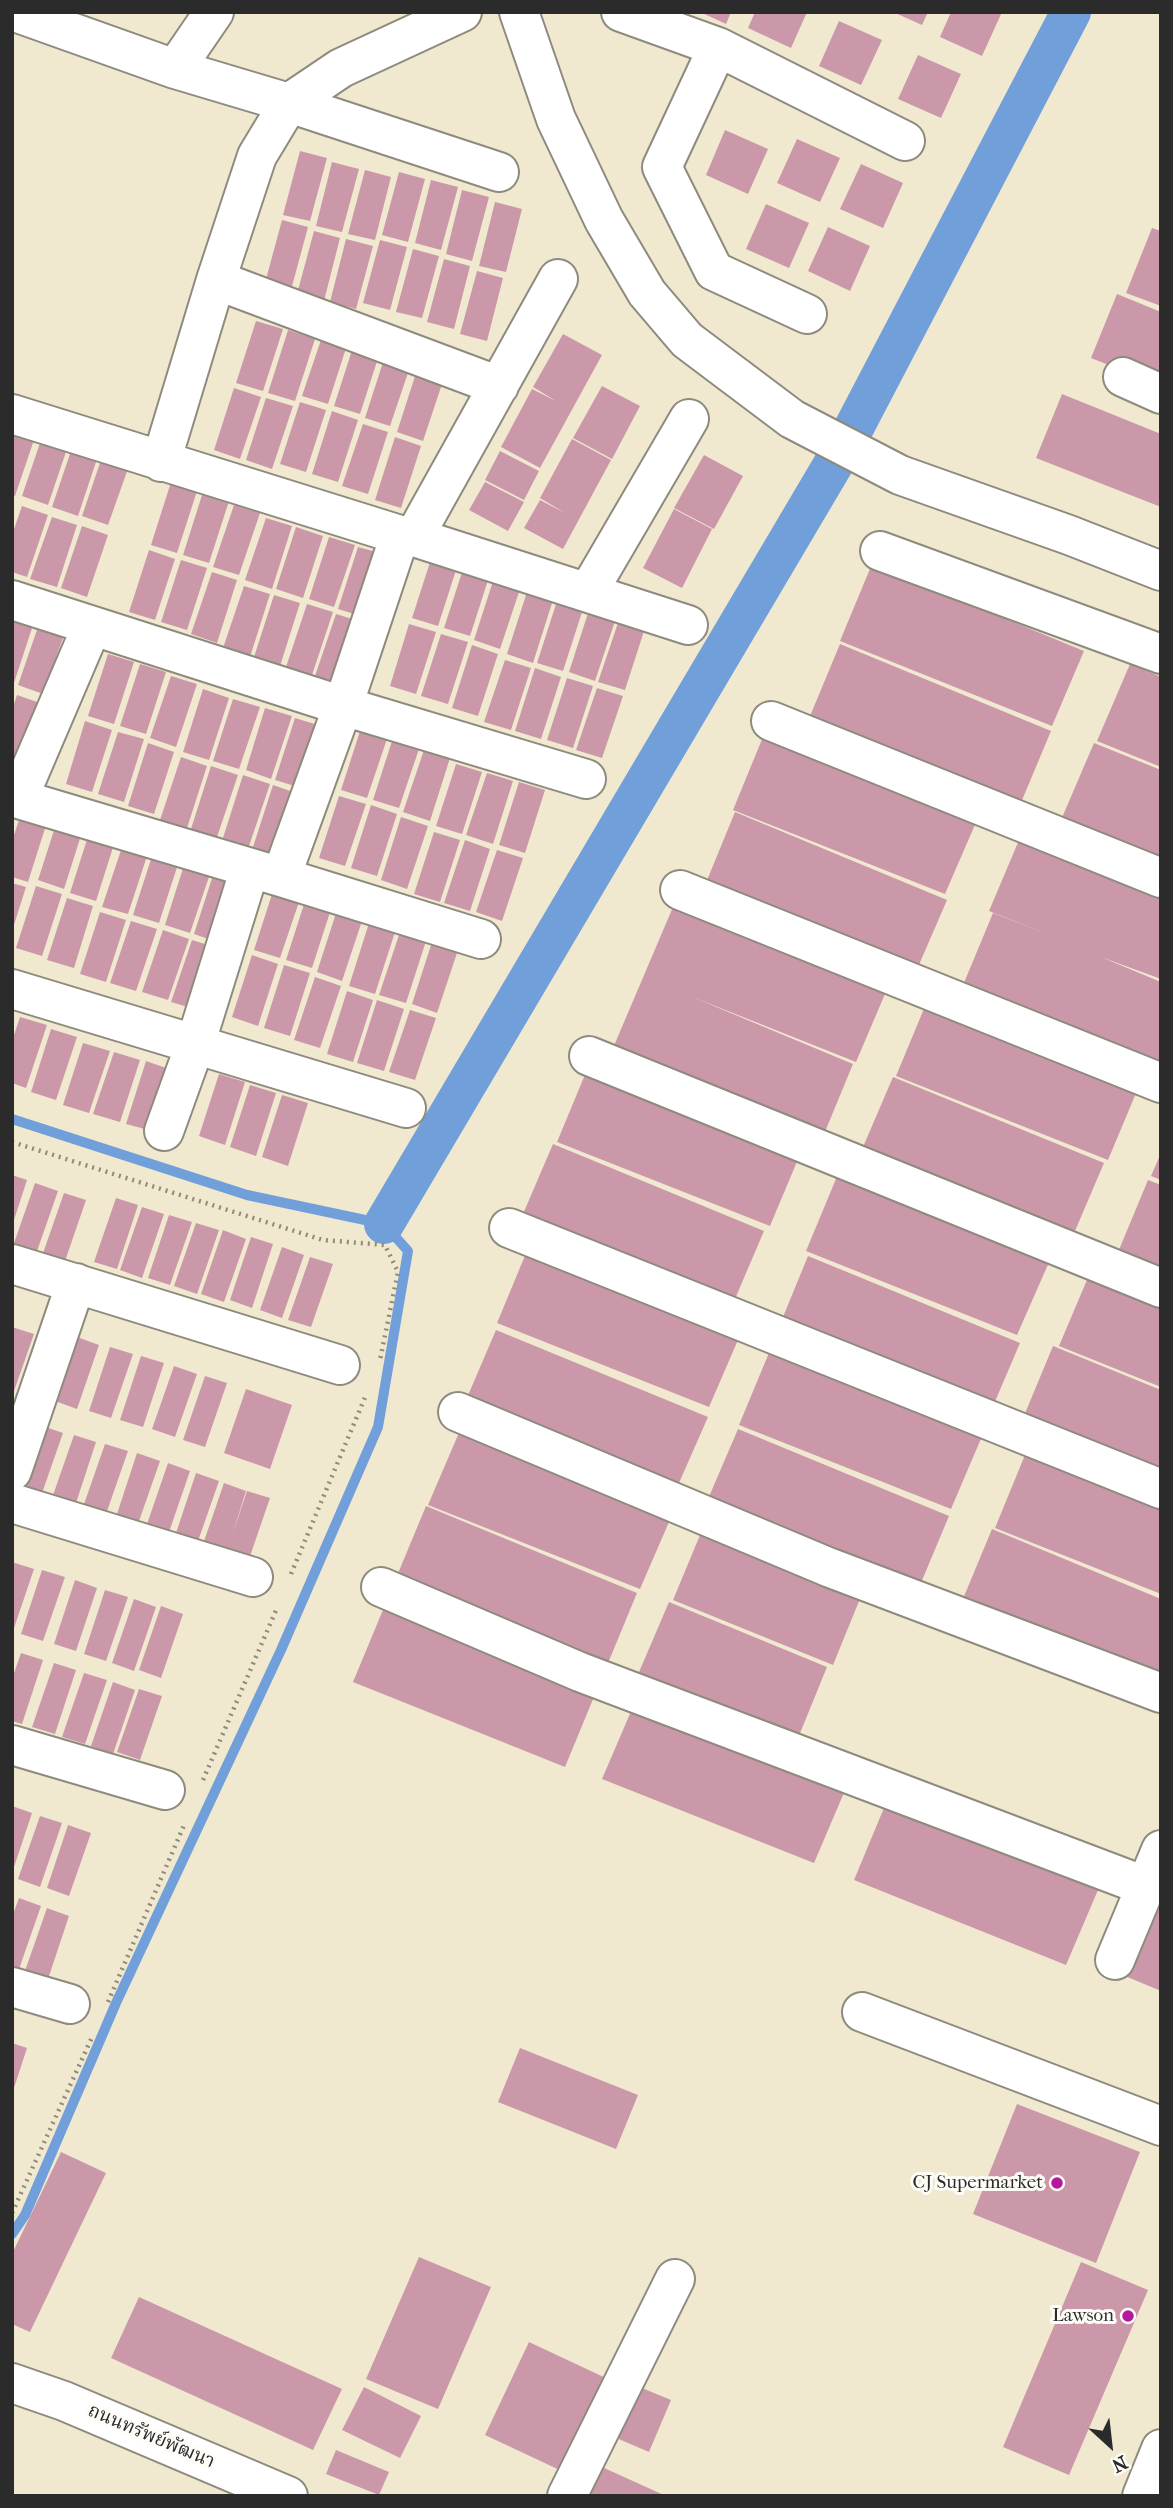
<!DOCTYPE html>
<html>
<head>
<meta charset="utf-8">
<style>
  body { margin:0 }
  #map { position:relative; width:1173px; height:2508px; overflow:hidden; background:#f0e9d0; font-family:"IM FELL French Canon",serif }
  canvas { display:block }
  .frame { position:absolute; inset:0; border:14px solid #2b2b2b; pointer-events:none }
  .north { position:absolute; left:1075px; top:2410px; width:70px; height:70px; -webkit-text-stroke:5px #fdfcf7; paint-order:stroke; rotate:153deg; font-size:19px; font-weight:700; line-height:28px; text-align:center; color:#2b2b2b }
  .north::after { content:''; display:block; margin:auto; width:24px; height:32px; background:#2b2b2b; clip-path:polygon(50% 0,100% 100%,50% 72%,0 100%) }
</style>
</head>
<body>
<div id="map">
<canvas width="1173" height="2508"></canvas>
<div class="frame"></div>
<div class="north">N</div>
</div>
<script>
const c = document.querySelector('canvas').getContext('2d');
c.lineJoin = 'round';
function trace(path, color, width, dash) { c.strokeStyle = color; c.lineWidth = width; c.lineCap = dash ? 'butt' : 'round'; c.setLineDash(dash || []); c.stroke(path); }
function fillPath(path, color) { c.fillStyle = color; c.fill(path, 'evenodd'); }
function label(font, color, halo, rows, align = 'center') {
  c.font = font + ' "IM FELL French Canon","Noto Serif Thai",serif'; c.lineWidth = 6; c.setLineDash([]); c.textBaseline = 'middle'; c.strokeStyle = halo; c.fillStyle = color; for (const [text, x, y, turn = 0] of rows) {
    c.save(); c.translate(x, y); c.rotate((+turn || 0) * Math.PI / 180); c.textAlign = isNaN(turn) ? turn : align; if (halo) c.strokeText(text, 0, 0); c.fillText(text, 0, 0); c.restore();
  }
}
const stream = new Path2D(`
  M12 1119 247 1195 384 1224 408 1251 378 1427 281 1650 116 2003 25 2215 12 2234`);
const canal = new Path2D(`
  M384 1224 847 441 1071 12`);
const building = new Path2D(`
  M700 12H731L726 24Z
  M755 12H807L791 48 748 28Z
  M893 12H928L922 25Z
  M951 12H1002L982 56 940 37Z
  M839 21 882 40 861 85 819 66Z
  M918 55 961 74 941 118 898 99Z
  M725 130 768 149 748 194 706 175Z
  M797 139 840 158 820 202 777 183Z
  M300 151 327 158 310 221 283 215Z
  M332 162 359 169 342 232 316 226Z
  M861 164 903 183 883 228 840 209Z
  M365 170 391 177 375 240 348 234Z
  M399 172 425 179 408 242 382 235Z
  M431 180 458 187 441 250 415 243Z
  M462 190 489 197 472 261 446 254Z
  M495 202 522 209 506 272 479 266Z
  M766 204 809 223 789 268 746 249Z
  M282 220 308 227 291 290 265 283Z
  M828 227 870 246 850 291 808 271Z
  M1152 228 1161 231V306L1126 293Z
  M314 231 340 238 324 301 297 294Z
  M346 239 373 246 356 309 330 302Z
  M380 240 407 247 390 310 363 303Z
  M413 249 439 256 422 318 396 312Z
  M444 259 470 266 454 329 427 322Z
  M477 271 503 278 487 341 460 334Z
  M1117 294 1161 312V386L1091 358Z
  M256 321 283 329 263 391 236 383Z
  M288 330 315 339 295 401 268 393Z
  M323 334 348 342 328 404 302 396Z
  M563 334 602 355 540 468 501 447 532 389 556 401 533 387Z
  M354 344 380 352 360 414 334 406Z
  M385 356 411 364 390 426 365 418Z
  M417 370 444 378 423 441 397 432Z
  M602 386 640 406 612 459 573 438Z
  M234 388 261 397 240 459 214 450Z
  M1062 394 1161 434V507L1036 458Z
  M266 398 293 406 272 469 246 460Z
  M300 402 326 410 306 472 280 464Z
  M332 411 358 420 338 482 312 474Z
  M363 424 388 432 368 494 342 486Z
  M12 426 36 434 15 496 12 495Z
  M43 434 69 443 48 505 22 496Z
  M395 437 421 446 401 508 375 500Z
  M572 439 611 460 563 549 524 528 540 500 565 513 540 498Z
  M73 445 99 453 78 516 52 507Z
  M500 451 539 471 524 500 485 480Z
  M103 454 130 463 108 525 82 516Z
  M704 455 743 476 714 529 674 508Z
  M171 482 197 491 177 553 151 545Z
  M485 482 524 502 508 531 469 510Z
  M203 492 229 501 209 563 183 555Z
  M234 505 260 513 239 575 213 567Z
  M22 506 48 515 27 577 12 572V535Z
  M674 509 712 529 682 588 643 568Z
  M52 517 77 525 57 587 30 579Z
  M266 518 292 526 272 589 245 580Z
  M82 526 108 535 87 597 61 588Z
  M296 527 323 536 303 598 276 589Z
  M329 537 355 545 334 607 309 599Z
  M358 547 384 554 364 617 338 609Z
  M149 550 175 559 155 620 129 612Z
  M432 556 458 564 438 626 412 618Z
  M181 560 207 568 187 630 161 622Z
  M872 564 1084 651 1052 726 840 641Z
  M464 566 490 574 470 636 444 628Z
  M212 572 237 580 217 643 191 634Z
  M494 578 521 586 500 649 474 640Z
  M244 586 270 594 250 657 223 648Z
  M527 592 553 600 533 663 507 654Z
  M274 595 300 603 280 666 254 657Z
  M557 601 583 609 563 671 537 663Z
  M307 604 333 612 312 675 286 667Z
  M589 610 616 618 595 681 569 672Z
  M336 614 362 622 341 685 315 676Z
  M12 615 34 622 13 686H12Z
  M619 620 645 628 625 690 598 682Z
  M39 624 65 632 43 694 18 685Z
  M409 624 436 632 416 694 390 686Z
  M441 634 468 642 448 704 421 696Z
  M840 644 1051 731 1020 805 808 721Z
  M472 645 498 654 478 716 452 708Z
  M108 654 134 662 114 724 88 716Z
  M505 660 531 668 511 730 484 722Z
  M140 664 166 672 146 734 120 726Z
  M1130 664 1161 677V767L1097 741Z
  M535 668 561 677 541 739 515 731Z
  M171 676 197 684 176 747 150 738Z
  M567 678 593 686 573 748 547 740Z
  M597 688 623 696 602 758 576 750Z
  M203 689 229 698 209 760 183 752Z
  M17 695 43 704 22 766 12 763V710Z
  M233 699 260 707 239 769 213 761Z
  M265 708 292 716 271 779 246 770Z
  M295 718 321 726 301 788 275 780Z
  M85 721 112 730 92 792 66 784Z
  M361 728 388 736 367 798 341 790Z
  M118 732 144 739 124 802 98 794Z
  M765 732 977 820 945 894 733 810Z
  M393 738 420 746 399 808 373 800Z
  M148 743 174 752 154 814 128 806Z
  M1094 743 1161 770V861L1061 820Z
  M424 750 450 758 430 821 403 812Z
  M181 757 207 766 187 828 160 820Z
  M456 764 482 772 462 834 436 826Z
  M211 766 238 775 217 837 191 829Z
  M487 773 513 781 493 844 466 835Z
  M243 775 270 784 249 846 223 838Z
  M519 782 545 790 525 853 499 845Z
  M273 785 299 794 279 856 253 847Z
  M339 796 366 804 345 866 319 858Z
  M371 805 397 814 377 876 351 868Z
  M22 811 48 819 28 882 12 877V841Z
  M735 812 947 900 915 974 703 890Z
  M401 817 428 826 407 889 381 880Z
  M58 818 84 826 64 889 38 880Z
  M90 830 116 838 96 901 70 893Z
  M434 832 460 840 440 902 414 894Z
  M1022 833 1161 890V979L1101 957 1161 982V1070L961 990 993 913 1052 936 989 911Z
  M465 840 490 849 470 911 444 903Z
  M123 844 148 853 128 914 102 907Z
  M497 850 523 858 502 921 476 912Z
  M153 853 179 861 159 923 133 915Z
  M185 862 211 871 190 933 165 925Z
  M214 872 240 880 220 943 194 934Z
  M12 883 26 887 13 928H12Z
  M36 886 62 894 42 956 16 948Z
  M274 888 301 896 280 958 254 950Z
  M67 898 93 906 74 968 47 960Z
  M306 898 332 906 312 968 286 960Z
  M676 900 888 987 856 1062 690 996 853 1064 822 1139 610 1055Z
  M337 910 363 918 342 981 317 972Z
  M100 912 126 920 106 982 80 974Z
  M131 921 157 929 136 991 110 983Z
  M369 923 395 932 375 994 349 986Z
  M163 930 189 939 168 1000 142 992Z
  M400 932 426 941 406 1003 379 995Z
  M192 940 218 948 198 1010 171 1002Z
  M432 942 458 950 437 1013 412 1004Z
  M252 955 278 964 258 1026 232 1017Z
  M284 965 310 973 290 1036 264 1028Z
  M315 977 341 986 320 1048 294 1040Z
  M347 991 373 1000 353 1062 327 1054Z
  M928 999 1139 1086 1108 1160 896 1076Z
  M377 1000 404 1009 384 1071 357 1063Z
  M410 1010 436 1018 415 1080 389 1072Z
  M20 1017 47 1025 26 1088 12 1083V1041Z
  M51 1029 77 1037 56 1100 31 1092Z
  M83 1043 110 1051 89 1113 63 1105Z
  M114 1052 140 1060 120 1122 93 1114Z
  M146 1061 172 1070 152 1131 126 1124Z
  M589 1065 801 1152 770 1226 557 1142Z
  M219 1074 245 1082 225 1145 199 1136Z
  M893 1077 1104 1163 1072 1238 860 1154Z
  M250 1085 276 1093 256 1156 230 1147Z
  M282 1095 308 1103 288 1166 262 1157Z
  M553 1144 764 1231 732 1306 520 1221Z
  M1161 1153V1180L1151 1176Z
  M838 1174 1050 1260 1017 1335 806 1251Z
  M12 1175 27 1180 13 1223H12Z
  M1148 1180 1161 1185V1275L1116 1257Z
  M35 1183 58 1191 36 1254 13 1246Z
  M64 1193 86 1200 64 1264 42 1256Z
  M116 1198 138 1205 117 1269 94 1262Z
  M142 1207 164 1214 142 1278 120 1270Z
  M169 1215 192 1222 170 1285 148 1278Z
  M196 1223 219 1230 197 1294 174 1286Z
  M223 1230 246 1239 224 1302 201 1294Z
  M251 1237 273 1244 252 1308 230 1300Z
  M529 1246 741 1333 709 1407 497 1323Z
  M282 1247 304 1255 282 1318 260 1310Z
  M808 1256 1020 1343 988 1418 776 1334Z
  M310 1257 333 1264 311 1327 288 1320Z
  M1092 1268 1161 1297V1387L1059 1346Z
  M12 1327 34 1334 13 1394H12Z
  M496 1330 708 1417 675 1492 463 1407Z
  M77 1337 99 1345 77 1409 55 1401Z
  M1053 1346 1161 1390V1480L1021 1423Z
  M110 1347 133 1354 111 1418 89 1411Z
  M771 1348 983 1434 951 1509 739 1425Z
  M141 1356 164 1363 143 1427 120 1420Z
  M174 1366 197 1374 175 1437 152 1429Z
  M205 1376 227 1383 205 1447 183 1440Z
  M246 1389 292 1405 270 1469 224 1453Z
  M40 1425 63 1433 41 1496 18 1489Z
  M461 1428 672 1515 640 1589 428 1505Z
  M738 1429 949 1516 918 1590 705 1506Z
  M74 1435 96 1442 75 1506 52 1498Z
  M105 1444 128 1451 106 1514 83 1507Z
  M1027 1450 1161 1505V1594L995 1528Z
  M137 1453 160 1461 138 1524 116 1517Z
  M168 1463 190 1471 168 1535 146 1527Z
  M196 1473 219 1481 197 1544 175 1536Z
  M224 1483 246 1491 232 1536 247 1491 270 1498 248 1562 202 1547Z
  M426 1506 637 1593 606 1668 394 1583Z
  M705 1523 864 1589 833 1665 673 1600Z
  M992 1529 1161 1599V1686L960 1606Z
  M12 1562 34 1569 13 1631H12Z
  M42 1570 65 1577 43 1641 21 1634Z
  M75 1580 97 1588 76 1651 54 1644Z
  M105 1590 128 1597 106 1661 84 1654Z
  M134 1599 156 1607 134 1671 112 1663Z
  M669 1602 827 1667 796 1743 636 1679Z
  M385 1605 596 1692 565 1767 353 1682Z
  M161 1606 183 1614 161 1678 139 1670Z
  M21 1653 43 1660 22 1724 12 1721V1679Z
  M54 1663 76 1670 55 1734 32 1727Z
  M84 1673 107 1680 85 1744 62 1737Z
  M113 1682 135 1690 113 1754 91 1746Z
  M139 1689 162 1696 140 1760 117 1752Z
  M635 1702 846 1788 814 1863 602 1779Z
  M886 1803 1098 1890 1066 1965 854 1880Z
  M12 1806 32 1813 13 1870 12 1869Z
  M40 1816 62 1823 40 1887 18 1879Z
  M68 1825 91 1833 69 1896 47 1888Z
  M1161 1864V1991L1113 1971Z
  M19 1898 41 1906 19 1969 12 1967V1917Z
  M47 1908 69 1916 48 1979 25 1971Z
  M12 2043 27 2048 13 2091H12Z
  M520 2048 638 2095 616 2149 498 2102Z
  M1017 2104 1140 2152 1096 2263 973 2214Z
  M61 2152 106 2173 30 2332 12 2324V2254Z
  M419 2257 491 2287 438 2409 366 2379Z
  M1081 2262 1148 2290 1069 2475 1003 2447Z
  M139 2297 342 2389 313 2450 111 2358Z
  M529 2342 610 2380 566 2473 485 2435Z
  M630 2383 671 2400 649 2452 607 2434Z
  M364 2387 421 2416 400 2458 342 2430Z
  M336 2450 389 2472 379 2495 326 2474Z
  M602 2467 666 2496H588Z`);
const path = new Path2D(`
  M12 1142 323 1240 385 1245 398 1272 380 1360
  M291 1574 366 1395
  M203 1780 277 1608
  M108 2002 185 1823
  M12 2213 93 2035`);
const minor = new Path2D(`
  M15 12 175 69 289 103 499 172
  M519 12 556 119 604 220 647 293 687 340 792 419 900 475 1069 535 1161 571
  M621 12 718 47 905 141
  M718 47 662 167 714 271 807 314
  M175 69 214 12
  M216 280 499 386
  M1123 377 1161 394
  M12 414 400 535 414 537 688 625
  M161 462 216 280 257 156 289 103 341 68 462 12
  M414 537 558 279
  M880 551 1161 654
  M588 592 689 419
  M12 600 343 706 586 779
  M771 721 1161 878
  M12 797 281 877 481 939
  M18 799 92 626
  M281 877 343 706 400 535
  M680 890 1161 1083
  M12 989 406 1108
  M589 1056 1161 1288
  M164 1131 195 1045 250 868
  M509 1228 1161 1489
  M12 1264 340 1365
  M458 1412 828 1567 1161 1693
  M12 1471 76 1283
  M12 1503 253 1577
  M381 1587 580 1672 1145 1886
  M12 1745 165 1790
  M1115 1960 1161 1850
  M12 1987 70 2004
  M862 2012 1161 2126
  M12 2383 64 2401 288 2496
  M567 2496 675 2279
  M1142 2496 1161 2449`);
const markers = [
  [1057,2183,7,"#b5179e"],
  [1128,2316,7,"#b5179e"]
];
const poiNames = [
  ["CJ Supermarket",1043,2183],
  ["Lawson",1114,2316]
];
const streetNames = [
  ["ถนนทรัพย์พัฒนา",151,2437,23]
];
trace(stream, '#719fda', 10);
trace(canal, '#719fda', 40);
fillPath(building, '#cb98a9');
trace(minor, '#8e8a7e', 42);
trace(path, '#8e8a7e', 4.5, [2, 5]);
trace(minor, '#fff', 38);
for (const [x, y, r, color] of markers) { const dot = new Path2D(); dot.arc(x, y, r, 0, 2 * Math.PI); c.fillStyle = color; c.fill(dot); trace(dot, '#fdfcf7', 2.5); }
label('19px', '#2b2b2b', '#fdfcf7', poiNames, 'right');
label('19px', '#2b2b2b', '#fdfcf7', streetNames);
</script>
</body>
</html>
